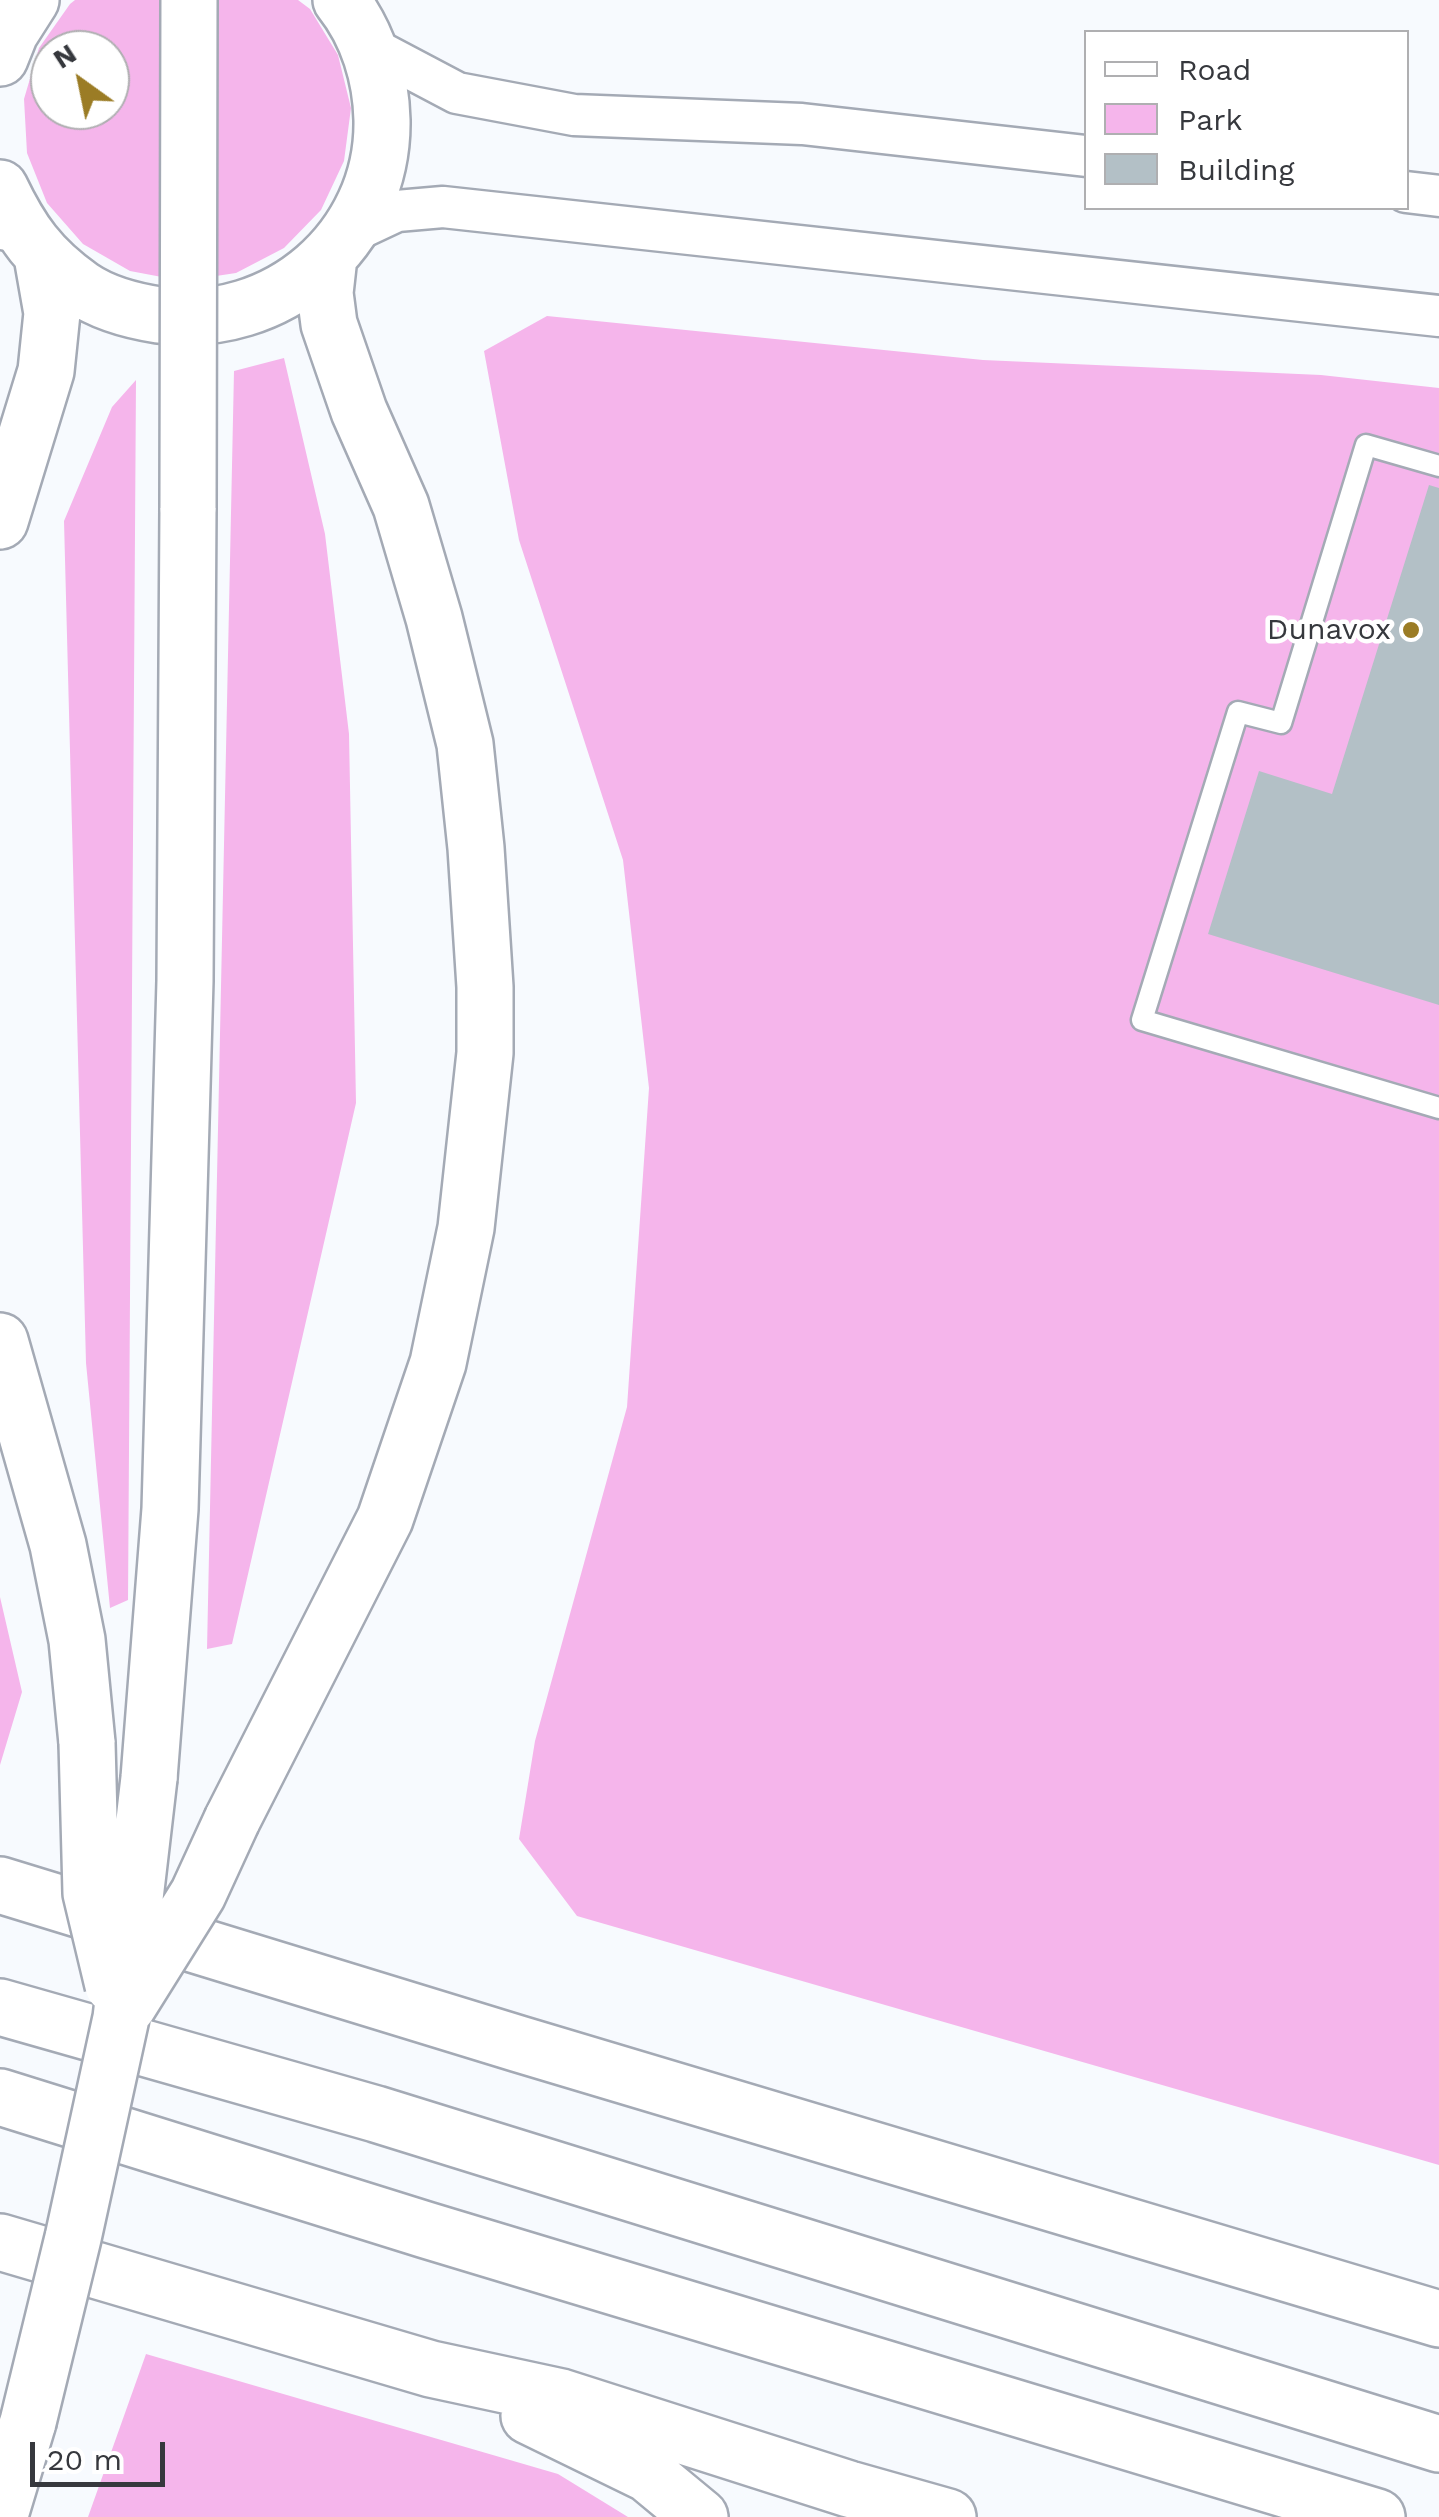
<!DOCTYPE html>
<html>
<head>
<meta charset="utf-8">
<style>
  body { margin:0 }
  #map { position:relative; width:1439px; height:2517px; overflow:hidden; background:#f7fafe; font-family:"Work Sans",sans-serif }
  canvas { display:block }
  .legend { position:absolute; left:1084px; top:30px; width:325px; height:180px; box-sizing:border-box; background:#fff; border:2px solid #afafb1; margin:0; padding:12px 18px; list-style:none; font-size:30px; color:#36383d }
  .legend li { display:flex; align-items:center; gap:20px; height:50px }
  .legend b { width:50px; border:2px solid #afafb1 }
  .north { position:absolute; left:30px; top:30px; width:100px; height:100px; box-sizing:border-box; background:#fff; border:2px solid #afafb1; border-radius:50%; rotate:327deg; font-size:28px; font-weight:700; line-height:40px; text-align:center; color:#36383d }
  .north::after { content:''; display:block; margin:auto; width:35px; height:45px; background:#9b7c25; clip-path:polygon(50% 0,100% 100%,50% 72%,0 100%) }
  .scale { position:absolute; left:30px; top:2442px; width:135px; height:45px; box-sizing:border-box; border:5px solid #36383d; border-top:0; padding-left:12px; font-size:30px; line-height:35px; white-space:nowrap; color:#36383d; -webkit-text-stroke:8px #fff; paint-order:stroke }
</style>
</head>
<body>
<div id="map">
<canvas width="1439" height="2517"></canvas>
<ul class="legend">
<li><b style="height:12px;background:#fff"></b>Road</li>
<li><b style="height:28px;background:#f5b5eb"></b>Park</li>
<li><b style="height:28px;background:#b3c0c6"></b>Building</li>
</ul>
<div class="north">N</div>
<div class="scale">20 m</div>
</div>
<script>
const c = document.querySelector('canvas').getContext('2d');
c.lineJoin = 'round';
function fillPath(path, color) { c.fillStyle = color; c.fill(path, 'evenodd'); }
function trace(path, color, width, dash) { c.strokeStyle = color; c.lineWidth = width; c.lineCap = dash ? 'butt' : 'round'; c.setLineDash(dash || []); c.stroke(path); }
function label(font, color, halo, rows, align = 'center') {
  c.font = font + ' "Work Sans",sans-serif'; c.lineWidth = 9; c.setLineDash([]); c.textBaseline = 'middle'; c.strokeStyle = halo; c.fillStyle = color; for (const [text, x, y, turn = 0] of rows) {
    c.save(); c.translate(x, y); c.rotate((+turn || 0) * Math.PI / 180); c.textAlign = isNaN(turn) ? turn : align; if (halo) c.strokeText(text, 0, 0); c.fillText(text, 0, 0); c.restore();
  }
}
const green = new Path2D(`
  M75 0H298L310 9 338 55 351 108 344 161 321 210 284 248 236 273 183 281 130 271 83 244 47 203 27 153 24 99 39 48 70 4ZM50 50H110V110H50Z
  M547 316 983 360 1321 375 1439 388V2165L577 1916 519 1839 535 1741 627 1407 649 1088 623 860 519 540 484 351Z
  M284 358 325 534 349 734 356 1103 232 1644 207 1649 234 371Z
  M136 380 128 1600 110 1608 86 1363 64 521 112 407Z
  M0 1597 22 1692 0 1765Z
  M146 2354 558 2474 628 2517H88Z`);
const building = new Path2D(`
  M1429 485 1439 488V1005L1208 934 1259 771 1332 794Z`);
const lane = new Path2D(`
  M1439 466 1366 445 1281 723 1238 712 1142 1020 1439 1108`);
const street = new Path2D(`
  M368 46 457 93 574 115 802 124 1086 156
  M1406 192 1439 196
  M348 234 397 211 443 207 1439 316`);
const secondary = new Path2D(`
  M0 58 10 33 31 0
  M0 188C21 232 40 259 81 288 103 303 133 311 159 315 277 331 384 240 382 120 381 77 368 34 341 0
  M0 521 46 371 52 313 42 256
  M0 1341 58 1545 77 1640 87 1743
  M149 1778 170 1509 185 981 188 508
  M232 1820 385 1519 438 1363 466 1228 485 1053V987L476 848 465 744 434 618 401 506 359 411 329 324 325 293 329 257
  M0 2515 28 2422`);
const highway = new Path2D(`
  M0 221 17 224
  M0 1885 519 2044 1439 2319
  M0 2007 376 2114 1439 2444
  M0 2097 426 2230 1377 2517
  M0 2242 431 2369 561 2397 849 2489 948 2517
  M529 2416 648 2474 700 2517`);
const secondaryBridge = new Path2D(`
  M188 508 189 0
  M87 1743 91 1893 113 1985
  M128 2006 198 1894 232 1820
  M28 2422 73 2238 121 2018 149 1778`);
const markers = [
  [1411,630,10,"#9b7c25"]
];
const poiNames = [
  ["Dunavox",1391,630]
];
fillPath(green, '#f5b5eb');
fillPath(building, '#b3c0c6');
trace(lane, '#a4aab5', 25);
trace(street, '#a4aab5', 45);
trace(secondary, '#a4aab5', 60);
trace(highway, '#a4aab5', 60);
trace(lane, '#fff', 20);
trace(street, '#fff', 40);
trace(secondary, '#fff', 55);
trace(highway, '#fff', 55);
trace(secondaryBridge, '#a4aab5', 60, []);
trace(secondaryBridge, '#fff', 55);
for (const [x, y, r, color] of markers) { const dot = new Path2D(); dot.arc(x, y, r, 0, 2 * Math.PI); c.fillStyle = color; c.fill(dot); trace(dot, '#fff', 4); }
label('30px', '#36383d', '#fff', poiNames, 'right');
</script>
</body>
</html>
